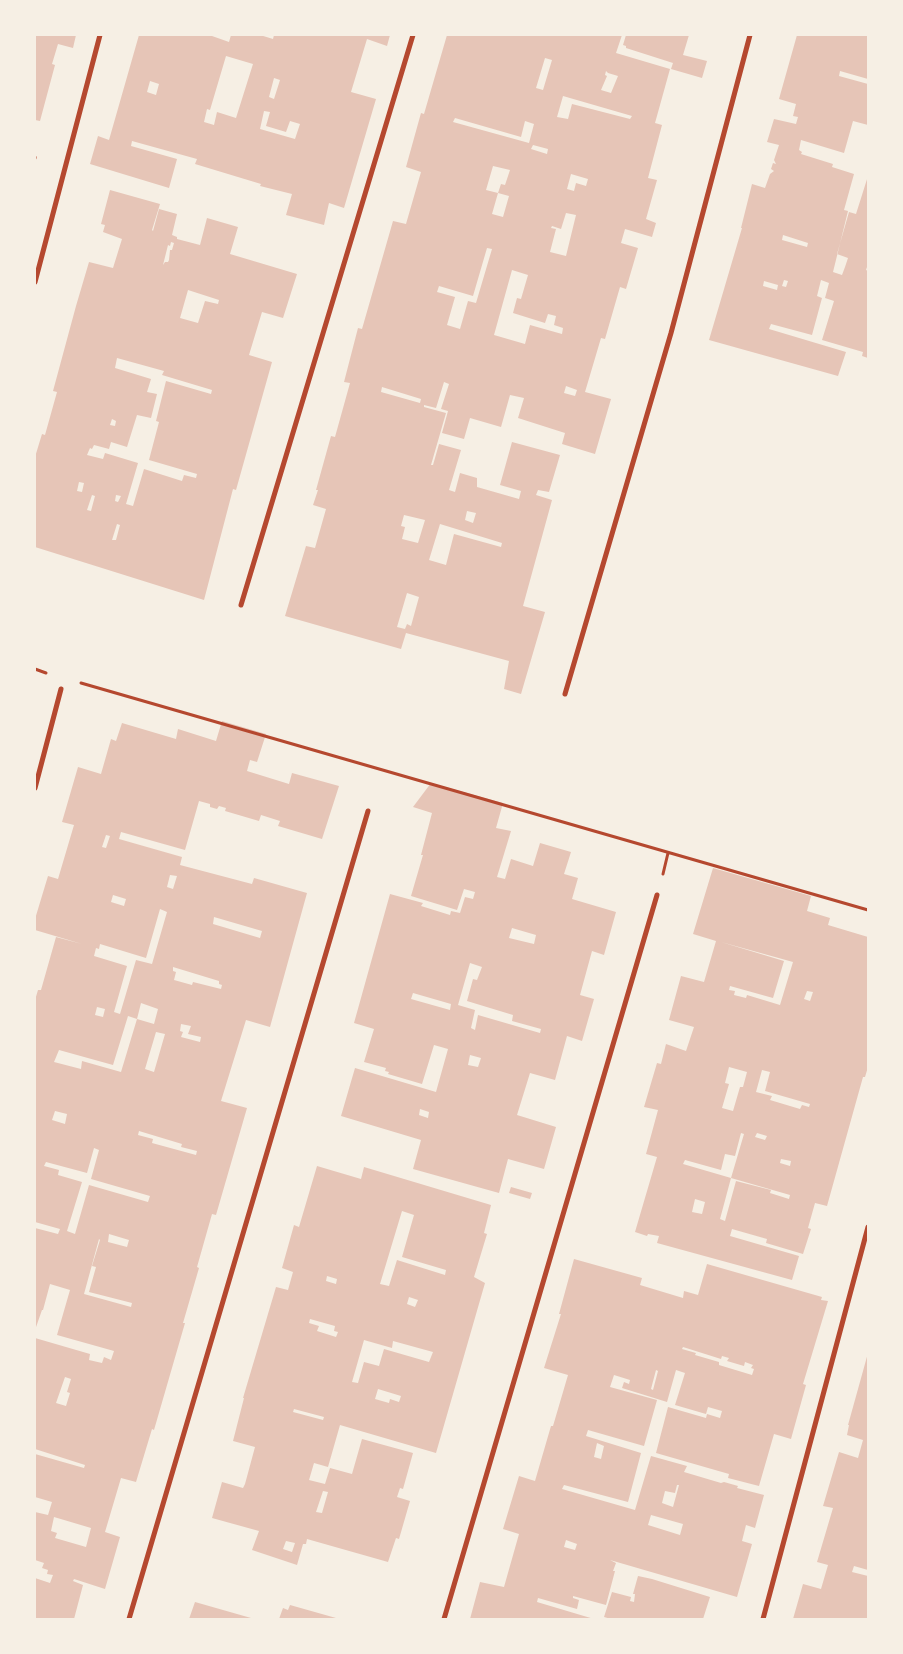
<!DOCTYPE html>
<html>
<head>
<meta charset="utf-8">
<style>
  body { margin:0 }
  #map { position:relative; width:903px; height:1654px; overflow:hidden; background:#f6efe4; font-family:"IBM Plex Sans",sans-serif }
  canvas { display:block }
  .frame { position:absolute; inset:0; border:36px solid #f6efe4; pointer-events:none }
</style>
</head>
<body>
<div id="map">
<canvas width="903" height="1654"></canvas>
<div class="frame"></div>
</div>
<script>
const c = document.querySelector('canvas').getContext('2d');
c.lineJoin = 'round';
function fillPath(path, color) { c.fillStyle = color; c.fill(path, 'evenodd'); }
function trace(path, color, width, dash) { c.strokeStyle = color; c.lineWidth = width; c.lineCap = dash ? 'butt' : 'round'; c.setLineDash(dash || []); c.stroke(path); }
const building = new Path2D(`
  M35 35H76L73 48 58 44 52 64 55 65 40 121 35 120Z
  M139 35H212V36L229 42 231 35H260L273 39 274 35H390L387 46 367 39 351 92 376 99 344 208 329 203 324 225 286 215 292 194 260 186 261 184 195 164 197 159 132 141 131 146 177 159 169 188 90 164 98 136 109 140ZM226 56 253 64 236 118 217 112 214 125 204 122 207 109 210 110ZM274 78 280 80 274 99 269 97ZM150 81 159 84 156 95 147 92ZM264 111 270 112 266 126 286 132 290 121 300 124 295 139 260 129Z
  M447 35H622L616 53 670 69 655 123 662 125 648 178 657 180 646 219 656 223 652 237 625 229 621 243 638 248 626 289 620 287 605 339 601 338 585 392 611 399 595 454 562 444 565 433 518 418 524 398 510 395 501 427 470 418 464 439 442 433 448 411 441 409 449 384 444 382 436 408 424 405V407L446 413 431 465H433L439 444 461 450 449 490 455 492 460 473 477 478V487L519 499 521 491 500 485 512 442 560 455 549 492 538 490 536 495 552 500 523 606 545 612 521 694 504 689 509 661 406 633 401 649 285 616 306 546 315 548 326 509 313 505 318 490H316L331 436 335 437 350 383 344 382 358 328 362 329 393 221 406 224 421 172 406 167 421 113 424 114ZM545 58 552 60 543 90 536 88ZM606 71 608 73 618 76 611 93 601 90 607 76 605 75ZM563 96 632 116 630 119 572 104 568 119 557 117ZM455 118 521 137 525 121 534 124 529 143 453 122ZM533 145 548 149 547 154 531 149ZM493 166 510 170 505 185 501 184 498 193 509 196 503 217 492 214 498 193 486 190ZM571 174 588 179 586 186 576 183 574 191 567 189ZM566 213 576 215 566 256 550 252 556 229 551 228 552 226 561 229ZM487 248 492 249 476 303 468 301 460 329 447 325 455 297 437 292 439 286 473 296ZM512 270 528 275 521 299 517 298 513 313 545 323 548 314 556 316 554 325 563 328 562 334 530 325 525 344 494 335ZM566 386 577 390 575 396 564 393ZM382 387 421 399 420 403 381 392ZM467 511 476 513 473 523 465 520ZM404 515 425 520 418 543 402 539 405 527 401 526ZM440 524 502 543 501 547 454 534 446 565 429 560ZM407 593 419 597 411 626 407 624 405 629 397 627Z
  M626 35H689L683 55 707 61 702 78 671 69 673 63 626 48V46L623 45Z
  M797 35H868V79L840 71 839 76 868 84V125L853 121 844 153 801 140 799 150 802 152 801 154 833 164 832 167 854 174 844 210 848 211 833 272 842 275 845 267 848 258 837 254 849 212 856 214 868 176V264L866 270 868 271V358L862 356 863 352 822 340 834 301 825 298 829 283 821 280 817 296 822 298 812 335 771 324 769 329 846 352 838 376 709 340 742 228H741L752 184 765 188 770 174 774 171 771 169 773 163 776 164 774 160 779 145 767 142 774 119 796 124 798 117 793 116 796 104 779 99ZM783 235 808 243 807 247 782 240ZM784 280 788 281 786 287 782 286ZM764 281 778 285 777 290 763 286Z
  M110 190 160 204 152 230 153 231 159 209 177 214 172 235 177 237V239L200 245 207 218 238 227 230 254 297 274 283 318 262 312 249 355 272 362 236 490 233 489 204 600 35 547V457L42 434 45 435 57 392 53 391 76 306 89 262 113 268 122 239 103 232 105 225 101 224ZM171 242 174 243 172 250H170L169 260 168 262H165L163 265 168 245 170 246ZM188 290 219 300 218 304 205 301 198 323 180 318ZM117 358 164 371 162 375 212 390 211 394 166 381 156 421 159 422 149 460 197 474 196 478 184 475 182 481 144 469 133 506 126 504 138 463 105 453 103 459 87 455 90 448 92 449 94 445 109 449 111 442 127 447 137 415 151 418 157 394 147 392 151 379 115 368ZM112 419 116 421 115 426 110 425ZM79 482 84 483 82 492 77 491ZM92 495 95 496 91 511 87 510ZM116 495 121 496 118 502 115 501ZM117 524 120 525 116 540H112Z
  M222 721 266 734 257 762 250 760 247 771 289 784 292 773 339 786 322 839 278 826 280 821 261 815 259 821 225 811 226 808 219 806 217 809 210 807V804L199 801 185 850 121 832 119 839 182 857 180 865 252 884 254 878 307 893 270 1027 246 1020 221 1101 247 1108 216 1215 212 1214 197 1267 199 1268 183 1323H185L154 1430 152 1429 136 1482 121 1478 105 1532 120 1537 105 1589 74 1579 73 1581 83 1585 74 1619H35V1578L50 1583 53 1575 47 1574 48 1570 42 1568 44 1563 35 1560V1512L48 1515 52 1502 35 1497V1454L84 1468 85 1465 35 1449V1338L90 1354 89 1360 102 1363 104 1357 111 1360 114 1351 57 1335 70 1290 50 1284 43 1310H42L35 1330V1228L58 1234 60 1229 35 1222V1000L38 990H41L56 937 82 944 35 930V919L48 876 58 879 74 825 62 822 78 767 101 774 111 739 116 741 122 723 176 739 178 729 216 741ZM106 835 110 836 106 848 102 847ZM170 875 177 876 173 889 167 887ZM113 895 126 899 124 906 111 902ZM160 909 167 912 152 964 136 960 120 1014 114 1012 127 966 94 956 96 948 99 949 100 944 146 958ZM214 917 262 931 260 938 213 924ZM173 967 219 981V984L222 985 221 989 193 982 192 985 174 980 176 972 173 971ZM141 1003 158 1009 154 1024 137 1019 121 1072 82 1061 81 1069 54 1062 59 1050 113 1065 128 1016 137 1019ZM97 1007 105 1009 103 1017 95 1015ZM181 1024 191 1026 188 1034 201 1037 200 1042 181 1037 183 1032 180 1031ZM156 1032 165 1034 154 1072 145 1069ZM55 1111 67 1114 65 1124 52 1120ZM139 1131 182 1144 181 1147 197 1151 196 1155 152 1143 153 1139 138 1135ZM94 1148 99 1150 91 1179 150 1196 148 1202 89 1185 75 1234 67 1231 82 1182 58 1175 59 1170 44 1166 46 1162 87 1173ZM109 1234 129 1240 127 1247 108 1242ZM99 1239 100 1240 92 1266 96 1267 89 1292 132 1303 131 1307 84 1294ZM65 1377 71 1379 67 1392 70 1393 66 1406 56 1403ZM54 1517 91 1528 86 1547 55 1538 57 1533 51 1531Z
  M431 783 503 803 496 828 511 831 497 877 505 879 511 859 533 866 540 843 571 852 564 874 578 878 572 899 616 912 604 955 592 951 580 995 594 999 582 1041 567 1036 555 1080 530 1073 517 1115 556 1127 544 1169 508 1159 499 1193 413 1169 421 1140 341 1116 355 1068 436 1092 448 1049 434 1045 422 1084 388 1074 389 1072 385 1071 386 1068 364 1062 374 1029 354 1023 390 894 423 903 421 906 450 915 451 911 460 913 465 897 473 899 475 892 464 889 457 910 411 896 423 855H421L432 813 413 807ZM512 928 536 935 534 944 509 938ZM470 963 482 967 477 980 473 979 467 1001 513 1015 512 1021 541 1029 540 1033 478 1015 475 1030 471 1028 475 1010 458 1005ZM413 993 451 1004 450 1010 411 999ZM470 1055 481 1058 478 1067 468 1065ZM420 1109 429 1112 428 1118 419 1115Z
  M713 868 811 896 807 911 830 918 828 925 868 937V1067L865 1077H863L827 1206 815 1203 808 1228 811 1229 803 1254 766 1243 767 1239 732 1229 730 1236 799 1256 792 1280 657 1243 659 1236 648 1234 647 1236 635 1232 657 1157 646 1154 658 1110 644 1107 657 1063 661 1064 666 1044 686 1051 694 1027 669 1020 681 976 704 982 716 941 693 934ZM721 942 793 962 780 1005 747 995 746 998 734 995 735 991 729 990 730 986 773 998 784 961ZM807 991 813 992 810 1001 804 999ZM729 1067 747 1072 743 1087H740L733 1111 722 1108 729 1084 725 1083ZM762 1070 770 1072 765 1091 810 1104 809 1107 802 1105 800 1109 770 1100 772 1096 756 1092ZM741 1133 744 1134 731 1178 790 1195 789 1199 770 1193 771 1190 736 1181 725 1221 720 1219 731 1178 683 1164 685 1160 721 1170 725 1154 735 1156ZM757 1133 767 1136 765 1140 755 1137ZM781 1159 791 1161 790 1166 780 1163ZM695 1199 705 1202 702 1214 692 1212Z
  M317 1166 361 1179 364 1167 491 1205 484 1233 487 1234 474 1277 485 1283 436 1453 340 1425 328 1467 314 1463 309 1480 325 1484 330 1468 352 1474 362 1439 413 1453 403 1489 400 1488 397 1497 410 1501 399 1539 396 1538 388 1562 307 1539 306 1544H303L297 1565 252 1550 259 1531 212 1518 222 1482 243 1488 245 1484 255 1447 233 1441 244 1398H243L276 1287 288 1290 293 1272 282 1268 294 1225 299 1227ZM402 1211 414 1215 402 1257 446 1270 445 1275 397 1260 389 1286 380 1284ZM327 1276 337 1279 336 1284 326 1281ZM409 1297 418 1300 415 1307 407 1304ZM310 1319 335 1326 334 1331 338 1332 336 1337 317 1331 319 1326 309 1323ZM364 1340 392 1348 393 1341 433 1352 429 1362 384 1349 379 1366 364 1362 358 1383 352 1382ZM378 1389 401 1396 399 1402 390 1399 389 1403 375 1399ZM294 1409 324 1417 323 1420 293 1412ZM323 1491 328 1492 322 1513 316 1512ZM286 1541 295 1543 292 1552 283 1549Z
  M511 1187 532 1193 530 1199 509 1193Z
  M574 1259 642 1278 640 1285 683 1298 684 1291 698 1295 707 1264 822 1297 821 1300 828 1301 803 1384 806 1385 791 1439 774 1434 759 1486 728 1478 729 1474 656 1453 668 1407 706 1418 707 1414 720 1418 722 1411 708 1407 706 1414 675 1405 685 1373 676 1370 667 1402 622 1388 624 1382 629 1384 630 1380 614 1375 610 1387 657 1400 644 1446 588 1430 586 1436 641 1453 628 1502 564 1485 562 1489 635 1510 651 1456 687 1466 684 1472 721 1483 724 1482 738 1486 737 1488 764 1495 755 1528 746 1525 742 1541 752 1544 737 1597 610 1560 616 1563 613 1571H615L606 1605 573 1596V1598L579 1600 577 1609 538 1598 537 1602 594 1619H470L480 1582 504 1587 519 1534 503 1529 519 1476 535 1481 551 1426H553L568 1375 544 1368 561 1314H559ZM683 1347 721 1359 722 1356 729 1358 727 1361 744 1366 745 1362 753 1365 751 1368 754 1369 752 1375 719 1365V1362L695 1355 696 1353 682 1349ZM656 1370 658 1371 653 1390 651 1389ZM597 1443 604 1446 601 1459 594 1457ZM677 1485H679L673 1507 662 1503 665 1491 675 1493ZM651 1515 683 1524 680 1535 648 1525ZM566 1540 577 1544 575 1550 564 1547Z
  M868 1353V1570L854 1566 852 1572 868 1576V1619H793L803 1584 821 1589 828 1565 817 1562 833 1508 823 1506 839 1452 858 1458 863 1440 847 1435 849 1425H848Z
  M638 1576 652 1579 710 1597 703 1619H611L604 1617 612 1592 631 1597 630 1601 634 1602 635 1594H633Z
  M195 1602 251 1618V1619H189Z
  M290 1605 336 1618V1619H279L283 1608 288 1610Z`);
const path = new Path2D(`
  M35 157V158
  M35 669 46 673
  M81 683 868 910
  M663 874 668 853`);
const minor = new Path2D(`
  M35 282 100 35
  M241 605 413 35
  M565 694 671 333 750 35
  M35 788 61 689
  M129 1619 368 811
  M444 1619 657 895
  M763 1619 868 1227`);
fillPath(building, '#e6c5b7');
trace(path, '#b5482f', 3);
trace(minor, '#b5482f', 5);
</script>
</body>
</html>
